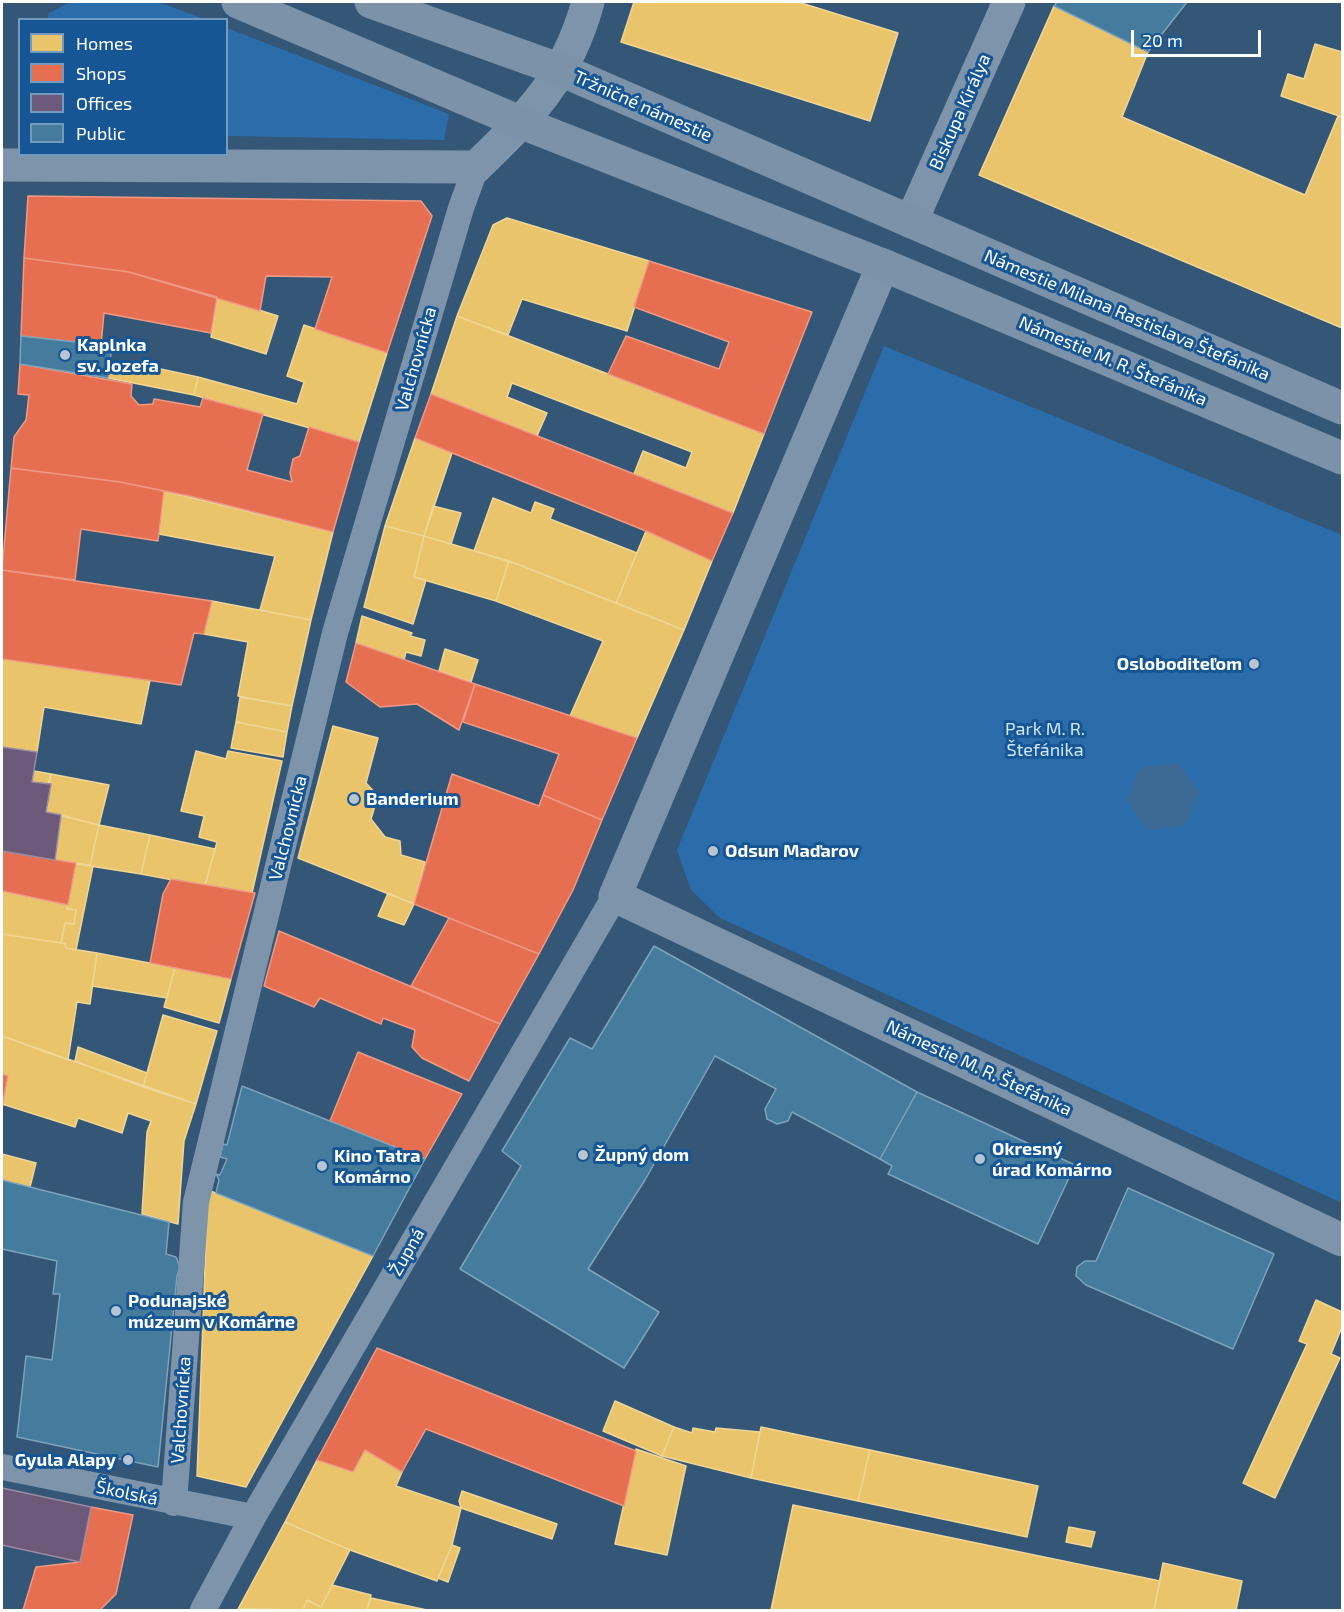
<!DOCTYPE html>
<html>
<head>
<meta charset="utf-8">
<style>
  body { margin:0 }
  #map { position:relative; width:1344px; height:1612px; overflow:hidden; background:#345677; font-family:"Exo 2",sans-serif }
  canvas { display:block }
  .frame { position:absolute; inset:0; border:3px solid #fff; pointer-events:none }
  .legend { position:absolute; left:18px; top:18px; width:210px; height:138px; box-sizing:border-box; background:#175694; border:2px solid #749abf; margin:0; padding:8px 10px; list-style:none; font-size:18px; color:#fff }
  .legend li { display:flex; align-items:center; gap:12px; height:30px }
  .legend b { width:30px; border:2px solid #749abf }
  .scale { position:absolute; left:1131px; top:30px; width:130px; height:27px; box-sizing:border-box; border:3px solid #fff; border-top:0; padding-left:8px; font-size:18px; line-height:21px; white-space:nowrap; color:#fff; -webkit-text-stroke:4px #175694; paint-order:stroke }
</style>
</head>
<body>
<div id="map">
<canvas width="1344" height="1612"></canvas>
<div class="frame"></div>
<ul class="legend">
<li><b style="height:16px;background:#e9c46a"></b>Homes</li>
<li><b style="height:16px;background:#e76f51"></b>Shops</li>
<li><b style="height:16px;background:#6d597a"></b>Offices</li>
<li><b style="height:16px;background:#457b9d"></b>Public</li>
</ul>
<div class="scale">20 m</div>
</div>
<script>
const c = document.querySelector('canvas').getContext('2d');
c.lineJoin = 'round';
function fillPath(path, color) { c.fillStyle = color; c.fill(path, 'evenodd'); }
function trace(path, color, width, dash) { c.strokeStyle = color; c.lineWidth = width; c.lineCap = dash ? 'butt' : 'round'; c.setLineDash(dash || []); c.stroke(path); }
function label(font, color, halo, rows, align = 'center') {
  c.font = font + ' "Exo 2",sans-serif'; c.lineWidth = 6; c.setLineDash([]); c.textBaseline = 'middle'; c.strokeStyle = halo; c.fillStyle = color; for (const [text, x, y, turn = 0] of rows) {
    c.save(); c.translate(x, y); c.rotate((+turn || 0) * Math.PI / 180); c.textAlign = isNaN(turn) ? turn : align; if (halo) c.strokeText(text, 0, 0); c.fillText(text, 0, 0); c.restore();
  }
}
const green = new Path2D(`
  M71 2H158L204 19H47L49 13Z
  M227 28 449 114 444 140 227 136Z
  M884 346 1342 535V1203L720 918 691 890 677 850Z`);
const water = new Path2D(`
  M1178 763 1200 793 1184 826 1148 830 1127 801 1140 767Z`);
const homes = new Path2D(`
  M634 2H798L898 33 870 121 621 42Z
  M1054 6 1148 52 1122 117 1305 195 1338 116 1342 117V328L979 175Z
  M1315 44 1342 52V117L1281 96 1288 74 1304 79Z
  M507 218 649 261 627 331 522 299 508 335 457 316 493 225Z
  M217 297 278 316 266 354 211 337Z
  M457 316 764 434 733 513 634 474 643 451 686 468 692 452 512 383 507 397 547 413 537 436 431 394Z
  M304 325 387 353 359 442 194 395 198 377 297 404 304 382 287 376Z
  M123 361 198 377 194 395 108 378 109 365 122 368Z
  M415 438 452 453 424 536 385 526Z
  M164 491 333 532 311 620 260 610 275 556 159 534Z
  M493 498 531 513 535 502 554 509 550 519 637 553 616 603 520 565 474 551Z
  M433 506 461 513 451 544 424 536Z
  M385 526 424 536 414 577 426 580 413 624 364 607Z
  M646 531 712 561 684 630 616 603Z
  M424 536 509 561 496 601 414 577Z
  M509 561 684 630 637 738 570 716 603 641 496 601Z
  M212 601 311 620 292 706 238 696 248 642 204 634Z
  M362 616 412 633 410 636 425 640 421 656 406 652 404 660 356 643Z
  M445 649 478 660 471 682 439 671Z
  M2 659 150 680 141 724 44 707 37 752 2 747Z
  M240 697 292 706 287 732 236 722Z
  M236 722 287 732 283 757 231 748Z
  M333 726 378 738 366 783 378 796 371 819 385 837 400 841 401 855 425 862 414 904 298 858Z
  M196 751 226 759 228 751 282 761 252 893 205 886 217 842 199 837 204 816 181 811Z
  M34 771 51 774 48 784 32 782Z
  M51 774 109 785 99 825 46 812Z
  M61 815 99 825 90 866 55 860Z
  M99 825 150 835 141 874 90 866Z
  M150 835 215 849 205 886 141 874Z
  M76 863 93 866 76 950 66 948 65 944 61 943 65 923 74 924 76 910 67 909Z
  M2 891 68 905 67 909 76 910 74 924 65 923 61 943 2 934Z
  M388 893 414 904 404 925 378 916Z
  M2 934 61 943 65 944 66 948 97 953 90 1004 77 1002 68 1060 2 1036Z
  M97 953 175 968 167 998 92 986Z
  M175 968 231 979 219 1023 164 1007Z
  M163 1015 217 1031 196 1104 143 1087Z
  M2 1036 196 1104 184 1141 178 1224 142 1214 147 1132 151 1121 128 1113 122 1133 78 1118 75 1127 2 1104 8 1076 2 1074Z
  M78 1047 147 1073 143 1087 75 1061Z
  M2 1154 36 1163 30 1187 2 1180Z
  M208 1190 373 1256 246 1487 197 1476Z
  M1316 1300 1342 1312V1327L1331 1354 1340 1358 1275 1498 1243 1483 1307 1344 1299 1341Z
  M615 1401 674 1427 662 1456 603 1431Z
  M674 1427 692 1433 693 1428 715 1432 716 1428 760 1432 751 1478 662 1456Z
  M761 1427 870 1450 858 1501 751 1478Z
  M636 1449 686 1466 667 1555 615 1544Z
  M365 1450 402 1472 396 1486 461 1508 452 1545 437 1581 350 1550 285 1522 317 1460 353 1472Z
  M870 1450 1038 1486 1027 1537 858 1501Z
  M462 1491 557 1524 552 1539 461 1508 459 1501Z
  M793 1505 1160 1581 1154 1610H771Z
  M285 1522 350 1550 321 1607 307 1600 303 1610 238 1609Z
  M1069 1527 1095 1532 1091 1547 1066 1542Z
  M452 1545 460 1548 448 1582 438 1578Z
  M1163 1563 1242 1581 1236 1610H1154Z
  M332 1585 371 1595 367 1610H303L307 1600 321 1607Z
  M371 1598 427 1610H431H367Z`);
const shops = new Path2D(`
  M28 196 421 201 432 216 387 353 315 329 332 277 266 276 260 311 129 272 24 258Z
  M24 258 129 272 217 297 211 333 104 313 101 345 21 336Z
  M649 261 812 312 764 434 608 374 626 336 719 369 729 342 634 307Z
  M20 364 132 384 131 396 139 405 153 404 154 399 200 407 203 398 263 414 247 470 292 482 290 473 293 459 300 456 309 427 359 442 333 532 194 497 120 482 11 468 14 437 26 420 29 395 18 394Z
  M431 394 733 513 712 561 646 531 415 438Z
  M11 468 120 482 164 491 158 541 81 529 75 580 2 570Z
  M2 570 212 601 204 634 194 633 181 685 2 659Z
  M356 643 475 684 459 730 417 704 380 707 346 682Z
  M475 684 637 738 602 820 543 795 559 754 463 722Z
  M452 774 539 806 543 795 602 820 573 890 539 954 414 904Z
  M2 851 76 863 68 905 2 891Z
  M171 879 255 893 231 979 150 963 163 894Z
  M449 918 539 954 500 1024 411 986Z
  M279 931 500 1024 469 1081 422 1058 412 1047 415 1030 383 1018 381 1024 320 998 314 1007 264 986Z
  M358 1052 462 1094 425 1159 330 1121Z
  M2 1074 8 1076 2 1107Z
  M377 1348 636 1451 624 1506 426 1429 402 1472 365 1450 353 1472 317 1460Z
  M91 1507 133 1515 116 1594 100 1610H23L36 1567 80 1562Z`);
const offices = new Path2D(`
  M2 747 37 752 32 782 51 784 46 812 61 815 55 860 2 851Z
  M2 1488 91 1507 80 1562 2 1545Z`);
const public = new Path2D(`
  M1057 2H1187L1148 52 1054 6Z
  M21 336 112 346 108 378 20 364Z
  M654 946 917 1092 880 1159 792 1112 788 1121 777 1124 767 1119 765 1109 776 1089 715 1056 645 1180 588 1269 659 1312 624 1368 460 1269 521 1166 502 1151 570 1038 592 1049Z
  M242 1086 425 1159 373 1256 216 1193 219 1180 216 1174 220 1175 227 1159 220 1157 223 1144 227 1145Z
  M917 1092 1075 1165 1038 1244 888 1174 892 1166 880 1159Z
  M2 1180 169 1222 166 1254 176 1257 180 1267 177 1276 158 1467 17 1437 26 1356 52 1360 60 1294H53L57 1261 2 1249Z
  M1128 1188 1274 1254 1233 1349 1086 1285 1076 1276 1077 1267 1085 1261H1096Z`);
const pedestrian = new Path2D(`
  M2 1467 253 1517
  M174 1503 196 1202 335 633 461 208 476 167
  M203 1610 253 1517 615 896`);
const minor = new Path2D(`
  M2 165 476 167C531 114 567 78 588 2
  M911 222 1009 2
  M883 265 615 896 1342 1240`);
const primary = new Path2D(`
  M238 2 522 123 883 265 1342 458
  M371 2 561 70 1342 408`);
const markers = [
  [65,355,6,"#b8c4cf"],
  [1254,664,6,"#b8c4cf"],
  [354,799,6,"#b8c4cf"],
  [713,851,6,"#b8c4cf"],
  [583,1155,6,"#b8c4cf"],
  [980,1159,6,"#b8c4cf"],
  [322,1166,6,"#b8c4cf"],
  [116,1311,6,"#b8c4cf"],
  [128,1460,6,"#b8c4cf"]
];
const streetNames = [
  ["Tržničné námestie",643,106,24],
  ["Biskupa Királya",960,112,-66],
  ["Námestie Milana Rastislava Štefánika",1127,315,23],
  ["Valchovnícka",416,359,-74],
  ["Námestie M. R. Štefánika",1113,361,23],
  ["Valchovnícka",288,828,-76],
  ["Námestie M. R. Štefánika",979,1068,25],
  ["Župná",407,1252,-60],
  ["Valchovnícka",181,1410,-86],
  ["Školská",127,1493,12]
];
const poiNames = [
  ["Kaplnka",77,345],
  ["sv. Jozefa",77,366],
  ["Osloboditeľom",1242,664,"right"],
  ["Banderium",366,799],
  ["Odsun Maďarov",725,851],
  ["Okresný",992,1149],
  ["úrad Komárno",992,1170],
  ["Župný dom",595,1155],
  ["Kino Tatra",334,1156],
  ["Komárno",334,1177],
  ["Podunajské",128,1301],
  ["múzeum v Komárne",128,1322],
  ["Gyula Alapy",116,1460,"right"]
];
const parkNames = [
  ["Park M. R.",1045,729],
  ["Štefánika",1045,750]
];
fillPath(green, '#2b6cab');
fillPath(water, '#3c6894');
fillPath(homes, '#e9c46a');
trace(homes, '#f0d697', 1.5);
fillPath(shops, '#e76f51');
trace(shops, '#ee9a85', 1.5);
fillPath(offices, '#6d597a');
trace(offices, '#998ba2', 1.5);
fillPath(public, '#457b9d');
trace(public, '#7da3ba', 1.5);
trace(pedestrian, '#7d94aa', 26);
trace(minor, '#7d94aa', 33);
trace(primary, '#7b92a9', 33);
for (const [x, y, r, color] of markers) { const dot = new Path2D(); dot.arc(x, y, r, 0, 2 * Math.PI); c.fillStyle = color; c.fill(dot); trace(dot, '#175694', 2); }
label('18px', '#fff', '#175694', streetNames);
label('bold 18px', '#fff', '#175694', poiNames, 'left');
label('18px', '#cfe6fc', '#175694', parkNames);
</script>
</body>
</html>
